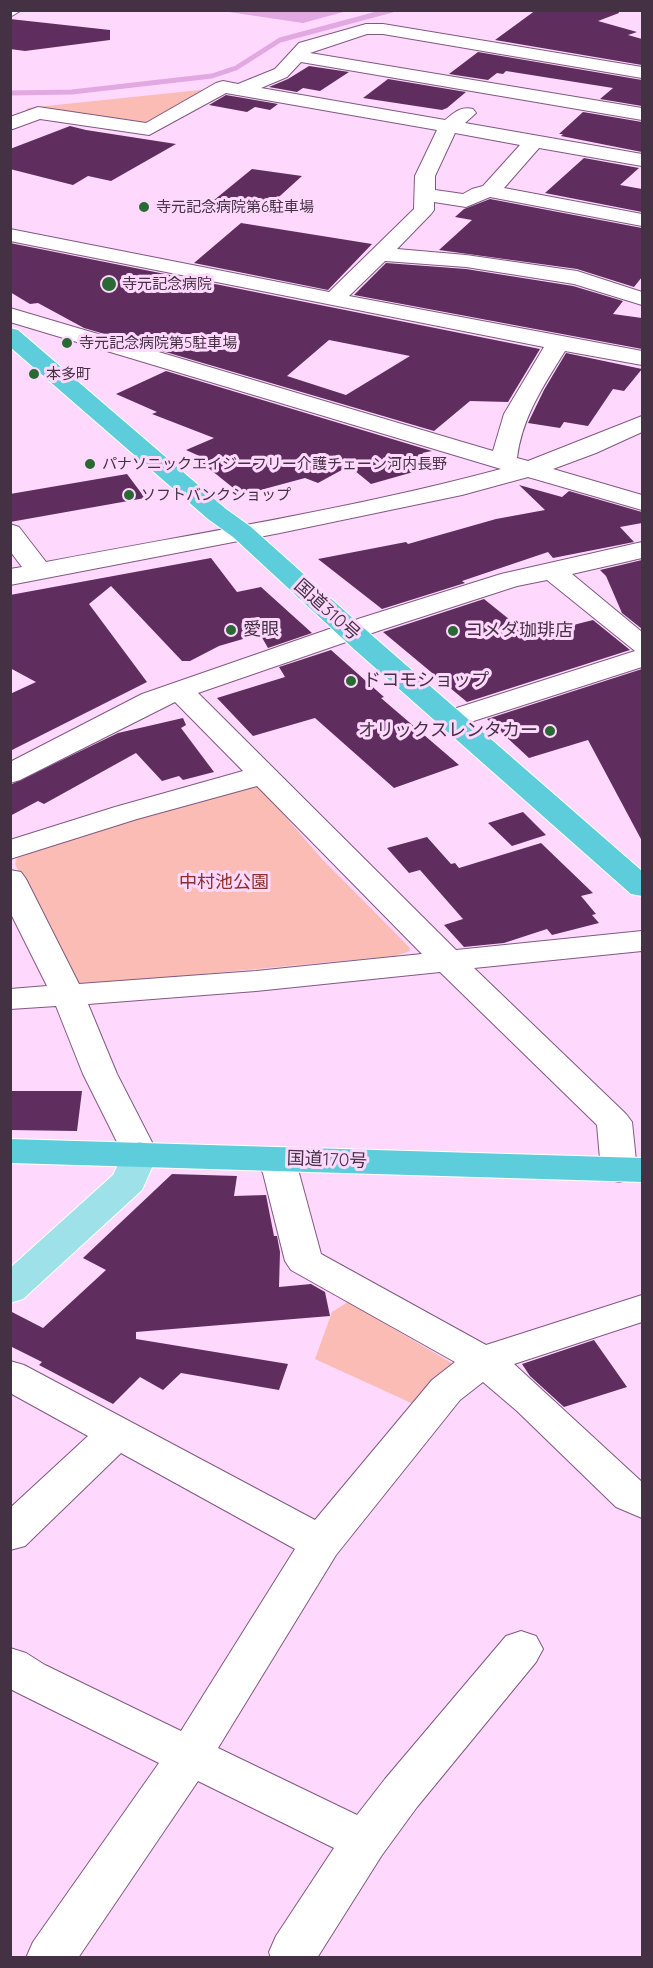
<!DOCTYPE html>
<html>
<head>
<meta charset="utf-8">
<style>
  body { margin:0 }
  #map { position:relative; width:653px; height:1968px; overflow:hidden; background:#fed9fd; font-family:Quicksand,sans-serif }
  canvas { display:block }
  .frame { position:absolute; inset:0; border:12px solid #443244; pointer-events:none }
</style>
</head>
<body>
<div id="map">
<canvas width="653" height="1968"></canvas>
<div class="frame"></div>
</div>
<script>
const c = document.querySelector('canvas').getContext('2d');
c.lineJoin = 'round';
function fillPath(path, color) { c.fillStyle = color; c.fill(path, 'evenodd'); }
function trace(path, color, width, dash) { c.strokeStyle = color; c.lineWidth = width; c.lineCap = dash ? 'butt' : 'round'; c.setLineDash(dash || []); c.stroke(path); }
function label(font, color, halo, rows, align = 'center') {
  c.font = font + ' Quicksand,"Noto Sans JP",sans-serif'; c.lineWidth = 6; c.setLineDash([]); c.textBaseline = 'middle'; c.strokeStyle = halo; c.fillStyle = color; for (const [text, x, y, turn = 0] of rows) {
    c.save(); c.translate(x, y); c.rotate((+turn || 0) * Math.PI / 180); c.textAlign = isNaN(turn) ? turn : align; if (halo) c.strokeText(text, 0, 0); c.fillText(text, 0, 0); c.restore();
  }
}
const green = new Path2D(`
  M200 90 209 93 149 129 26 111 27 108Z
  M252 778 322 859 409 947 410 951 395 956 76 986 15 864 17 858Z
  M348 1302 455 1365 420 1407 315 1359 332 1312Z`);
const water = new Path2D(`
  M222 11H347L303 23Z`);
const stream = new Path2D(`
  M10 93 72 92 212 76 236 68 280 40 392 10`);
const building = new Path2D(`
  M536 10H618L619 13 598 21 637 32 628 35 642 39V65L495 40Z
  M10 19 110 30V40L25 51 10 49Z
  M478 52 642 80V106L600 99 613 88 506 71 503 74 497 73 488 80 449 74Z
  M309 66 349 72 320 91 303 88 297 92 269 87 288 79Z
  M388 79 466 92 447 108 442 110 363 98Z
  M226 95 278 104 270 110 255 107 247 112 209 105Z
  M583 112 642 122V152L561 136 563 134H559Z
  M70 126 86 130 176 144 111 181 88 176 73 185 10 169V149Z
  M584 158 639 168 620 185 642 189V212L545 193Z
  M252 169 302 176 260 214 208 205Z
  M490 199 642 228V277L634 287 577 269 439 250 472 220 455 217 464 209Z
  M241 223 372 244 328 290 194 263Z
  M10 243 540 349 508 402 470 401 434 431 84 328 38 303 30 304 10 292ZM329 340 410 356 346 395 287 376Z
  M386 263 466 269 573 286 623 301 613 314 642 318V349L354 295Z
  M566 353 642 369 624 391 613 389 588 426 564 422 560 428 528 423 544 390Z
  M166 371 432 451 422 453 438 465 371 484 349 466 318 483 305 478 242 495 201 462 206 459 186 450 214 438 152 414 157 412 116 394Z
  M127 474 145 498 10 522V494Z
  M519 485 562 497 569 491 642 512V523L620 527 634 542 553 558 548 552 462 581 465 583 382 609 318 559 406 542 408 544 496 519 545 510Z
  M211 558 237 592 261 587 312 633 268 648 260 634 219 646 190 661H182L111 586 89 604 147 682 10 751V694L36 682 10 668V595Z
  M642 560V629L622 613 606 576 600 570Z
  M484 599 530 636 593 620 630 650 467 702 383 632Z
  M331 650 384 697 381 698 459 765 394 788 315 718 253 736 217 698 285 677 279 667Z
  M642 669V841L588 740 529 758 487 719Z
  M183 718 186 725 181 728 214 772 183 780 179 776 162 781 136 753 44 804 38 801 10 816V785L118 733Z
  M523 812 546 835 512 846 488 823Z
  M427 837 451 864 455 863 459 868 541 843 593 893 581 896 596 914 592 915 599 923 552 935 547 929 504 943 464 947 444 925 463 919 420 870 409 873 387 848Z
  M10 1091H82L77 1131 10 1130Z
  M172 1174 237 1176 234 1196 266 1195 274 1236H277L280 1252 279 1287 311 1284 325 1292 330 1316 136 1332V1339L288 1364 279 1390 181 1373 163 1390 140 1377 113 1404 39 1365 42 1362 10 1346V1311L43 1328 106 1270 83 1258Z
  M594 1340 627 1387 564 1407 530 1376 522 1364Z`);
const minor = new Path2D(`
  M10 10H22L10 17Z
  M366 24H383L642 67V78L383 34H367L310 53 642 108V120L301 62 287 77 261 88 445 120C454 113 460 106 473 109L476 113 465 123 642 154V166L539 148 504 188 642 214V226L490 197 466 207 434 202V210L431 214 397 249 466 255 577 271 642 292V305L574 284 466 267 385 261 349 296 642 351V365L565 351C544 385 522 417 517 458L528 461 642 416V432L596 453 553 469 642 495V510L528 477 462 495 280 533 10 585V569L22 567 10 551V524L19 527 46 562C198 533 352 509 501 469L10 322V308L493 451 504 414 544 347 10 241V229L329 292 414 209 415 176 437 130 226 93 149 135 40 119 10 130V117L38 107 146 123 216 83 223 81 238 84 275 69 299 43ZM455 133 520 145 483 186 472 189 463 194 435 190V176Z
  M642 542V558L572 574 642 632V667L461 725 451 728 441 725 437 719 441 713 635 651 547 580 517 586 381 630 198 693 456 950 642 931V951L474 968 626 1114 632 1122 637 1170 632 1179 619 1182 606 1179 601 1170 597 1125 440 972 256 991 88 1004 117 1074 158 1154 153 1162 140 1166 127 1162 83 1074 56 1006 10 1009V989L47 986 10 912V870L21 872 26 879 79 984 256 971 422 954 257 786 137 819 10 859V840L115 807 243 771 175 702 20 780 10 783V762L142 694 361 618 501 574Z
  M272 1147 285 1151 299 1173 321 1254 486 1345 642 1295V1322L514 1364 642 1482V1518L616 1507 517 1411 483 1382 460 1400 336 1555 218 1748 357 1815 385 1779 506 1636 521 1631 536 1636 543 1649 536 1662 417 1807 382 1855 317 1958H271L269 1952 276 1936 334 1848 198 1781 78 1958H26L33 1942 159 1763 10 1689V1648L26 1653 45 1665 181 1731 295 1549 121 1453 25 1546 10 1550V1508L88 1436 10 1393V1361L24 1365 315 1520 432 1380 455 1362 291 1270 285 1261 263 1173 254 1159 259 1151Z`);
const major = new Path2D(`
  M140 1142 153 1146 158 1154 142 1190 23 1299 10 1303V1268L113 1175 127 1146Z`);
const highway = new Path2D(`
  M10 328 18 330 226 509 251 527 375 638 642 871V896L631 894 355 650 233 537 208 519 10 347Z
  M10 1139 642 1158V1182L10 1163Z`);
const markers = [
  [144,207,6,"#296a34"],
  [109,284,8,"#296a34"],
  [67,343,6,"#296a34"],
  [34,374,6,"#296a34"],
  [90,464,6,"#296a34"],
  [129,495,6,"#296a34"],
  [231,630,6,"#296a34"],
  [453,631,6,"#296a34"],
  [351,681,6,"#296a34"],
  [550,731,6,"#296a34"]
];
const farPoinames = [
  ["寺元記念病院第6駐車場",156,207],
  ["寺元記念病院",122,284],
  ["寺元記念病院第5駐車場",79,343],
  ["本多町",46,374],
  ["パナソニックエイジーフリー介護チェーン河内長野",102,464],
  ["ソフトバンクショップ",141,495]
];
const streetNames = [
  ["国道310号",327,610,42],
  ["国道170号",327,1160,2]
];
const poiNames = [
  ["愛眼",243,630],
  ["コメダ珈琲店",465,631],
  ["ドコモショップ",363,681],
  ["オリックスレンタカー",538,731,"right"]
];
const parkNames = [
  ["中村池公園",224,883]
];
fillPath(green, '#fabcb4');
fillPath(water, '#e1a8e1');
trace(stream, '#e1a8e1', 5);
fillPath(building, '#5f2e5f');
trace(minor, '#815881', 2);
trace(major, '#fff', 2);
trace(highway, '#fff', 2);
fillPath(minor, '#fff');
fillPath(major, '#9ee1e9');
fillPath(highway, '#5ecddb');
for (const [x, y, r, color] of markers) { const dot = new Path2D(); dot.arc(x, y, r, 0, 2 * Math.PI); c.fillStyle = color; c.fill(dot); trace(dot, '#fed9fd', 2); }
label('15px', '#443244', '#fed9fd', farPoinames, 'left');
label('18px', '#443244', '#fed9fd', streetNames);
label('18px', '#443244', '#fed9fd', poiNames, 'left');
label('18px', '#8f2f2a', '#fed9fd', parkNames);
</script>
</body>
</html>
